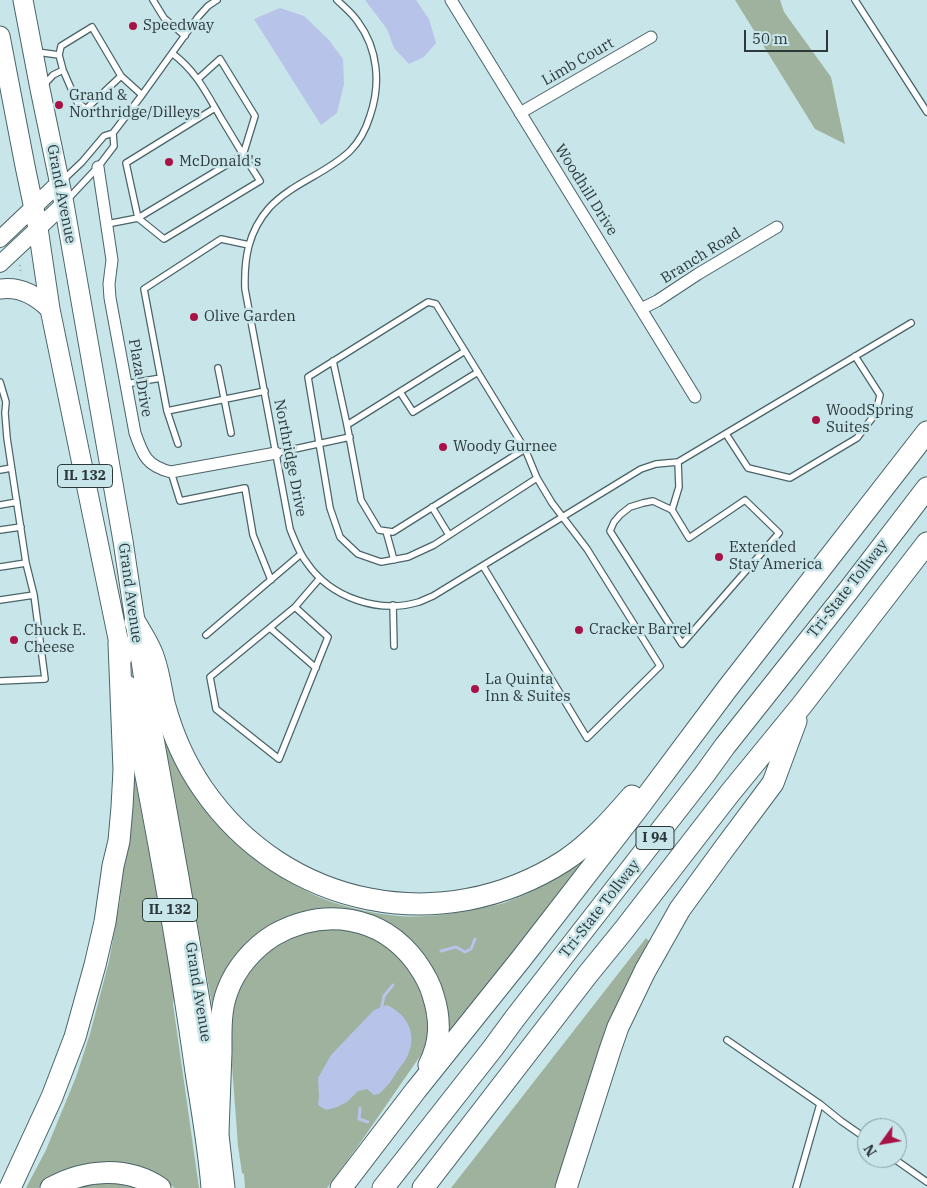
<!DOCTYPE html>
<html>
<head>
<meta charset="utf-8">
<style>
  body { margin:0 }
  #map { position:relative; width:927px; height:1188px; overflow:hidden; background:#c8e5e9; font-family:"IBM Plex Serif",serif }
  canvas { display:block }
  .north { position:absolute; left:857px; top:1118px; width:50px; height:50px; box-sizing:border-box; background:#c8e5e9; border:1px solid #8aa0a3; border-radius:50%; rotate:238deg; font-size:14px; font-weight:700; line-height:20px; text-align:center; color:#2c383a }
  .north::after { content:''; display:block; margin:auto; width:18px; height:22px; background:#a81346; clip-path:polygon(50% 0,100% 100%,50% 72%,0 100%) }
  .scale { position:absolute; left:744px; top:30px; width:84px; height:22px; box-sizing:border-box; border:2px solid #2c383a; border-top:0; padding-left:6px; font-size:15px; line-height:18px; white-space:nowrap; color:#2c383a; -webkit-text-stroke:4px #c8e5e9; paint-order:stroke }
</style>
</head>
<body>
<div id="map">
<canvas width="927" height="1188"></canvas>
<div class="north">N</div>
<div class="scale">50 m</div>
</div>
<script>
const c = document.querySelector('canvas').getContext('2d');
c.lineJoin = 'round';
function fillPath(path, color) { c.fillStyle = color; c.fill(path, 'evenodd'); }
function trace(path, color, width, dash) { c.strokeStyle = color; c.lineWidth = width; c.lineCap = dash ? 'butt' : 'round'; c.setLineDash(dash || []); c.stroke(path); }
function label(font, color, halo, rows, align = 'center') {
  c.font = font + ' "IBM Plex Serif",serif'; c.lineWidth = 5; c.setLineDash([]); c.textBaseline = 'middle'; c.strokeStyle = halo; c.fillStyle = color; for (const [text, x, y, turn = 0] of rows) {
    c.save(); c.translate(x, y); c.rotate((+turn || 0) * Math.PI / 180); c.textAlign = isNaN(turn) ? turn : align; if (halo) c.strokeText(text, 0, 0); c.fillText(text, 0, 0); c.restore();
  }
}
const green = new Path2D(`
  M735 0H780L784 12 831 77 845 144 815 129Z
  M169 745C179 766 188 787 202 806 229 845 286 886 332 902 353 909 376 914 399 916 424 918 449 915 474 909 484 907 494 906 504 903 530 894 554 879 578 865L580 866 448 1036 420 952 296 915 213 1010 165 746Z
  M133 767 175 990 173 1004 199 1188H175L155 1175 53 1178 38 1188H26L46 1150 76 1077 90 1034 109 961 120 901Z
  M337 928C345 930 353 930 360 933 393 944 419 973 427 1007 430 1021 428 1036 425 1049L360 1143 327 1188H245L244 1174 242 1173 238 1146 231 1052 232 1008 243 982 256 963 268 950 305 932Z
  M646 938 649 941 616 1008 598 1051 555 1188H451Z
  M110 1181 138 1188H77L86 1184Z`);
const water = new Path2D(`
  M365 0H416L429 19 436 43 424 57 409 64 394 48 387 29Z
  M280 8 304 16 329 40 343 59 344 84 337 113 321 125 254 19Z
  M387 1005C408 1015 418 1035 407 1057 405 1061 401 1066 398 1070 393 1079 387 1087 379 1094L374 1095 367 1089 358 1091 347 1102 337 1107 326 1110 318 1105 319 1097 318 1078 331 1055 374 1010Z`);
const stream = new Path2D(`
  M441 951 456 947 465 952 471 949 475 939
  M381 1010 384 996 393 985
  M360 1108 359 1119 368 1122`);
const path = new Path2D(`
  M20 265 21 275`);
const lane = new Path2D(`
  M153 0 164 18 185 36
  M337 0C344 7 352 13 358 22 378 49 381 84 370 116 366 129 360 141 350 151 326 174 292 183 269 208 248 232 244 259 245 289L290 529C295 541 299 553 307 563 331 598 379 614 419 602 424 600 428 598 433 596L641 469 656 464 678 462 911 323
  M855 0 927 112
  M37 52 59 55
  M173 54C196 71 207 94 221 118 234 140 247 161 260 181L164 239 138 218 126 163 215 108
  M121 76 86 109 77 102 63 70 59 55 61 46 92 27 121 76 142 95
  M43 86 53 75 63 70
  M63 180 82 162 104 136 113 133 142 95 198 17 208 6 217 0
  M67 200 98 167 114 146 113 133
  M107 224 138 218 243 155 255 116 220 59 198 79
  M333 361 347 425 361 500 379 530 393 532 525 449
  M218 368 231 433
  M0 382 6 402 5 413 7 438 26 563 34 595 45 679 0 681
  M126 384 161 378
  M400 392 413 412 478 372
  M167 411 265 391
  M347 425 465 351
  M726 434 748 468 790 478 857 438 876 413 880 395 855 356
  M178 444 167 411 144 289 221 239 249 245
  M276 453 350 437
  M0 470 11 468
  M171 472 180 501 245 488 253 535 271 580
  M745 500 779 533 682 644 610 531 614 522 620 515 630 507 643 503 653 501 672 510 689 538Z
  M0 505 17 502
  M432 507 449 535
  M672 510 679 487 678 462
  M0 530 21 527
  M386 531 394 560
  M483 566 587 738 660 666 587 549 552 503 537 478 525 449 436 304 428 302 308 377 330 508 340 537 358 554 381 562 408 557 434 545 537 478
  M0 567 26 563
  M0 600 34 595
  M393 605 394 646
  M295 607 328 637 279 759 216 709 210 677 295 607 320 578
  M270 628 316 668
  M206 635 301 554
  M727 1040 820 1104 841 1121 867 1139
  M893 1158 927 1182
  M796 1188 820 1104`);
const street = new Path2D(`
  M451 0 695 397
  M520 113 651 37
  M98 167 112 260 109 284 110 298 135 433C143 456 147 466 171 472L276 453
  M641 309 657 301 698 274 777 227`);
const secondary = new Path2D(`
  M0 239 59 183
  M0 264 64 204`);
const primary = new Path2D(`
  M23 0 40 89 64 204 101 415 123 541 146 694 179 877 209 1054 213 1090
  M0 36 25 166 38 228 50 309 122 658
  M0 289C20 286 37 296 50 309
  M127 685C153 813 177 942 195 1072 201 1110 208 1149 211 1188
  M217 1117 225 1188`);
const highway = new Path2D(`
  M135 622C141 633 151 647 154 659 159 673 161 689 164 703 172 733 185 763 203 789 285 908 442 939 564 861 590 844 612 819 632 796
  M218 1132C219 1105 220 1079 221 1052 221 1032 220 1011 227 992 235 969 253 948 274 935 324 907 381 915 416 962 423 972 430 983 433 995 441 1020 441 1042 429 1065
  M10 1188 52 1097 75 1037 95 965 105 922 113 866 119 841 122 807 124 770 119 643
  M51 1188C85 1169 127 1166 160 1188
  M341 1188 416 1090 521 959 638 808 727 689 927 432
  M383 1188 493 1048 515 1018 704 775 725 746 848 591 927 488
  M423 1188 588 974 623 931 730 793 802 705 927 543
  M566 1188 610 1050 618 1027 645 971 680 909 723 850 773 783 796 721`);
const markers = [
  [133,26,5,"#a81346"],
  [59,105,5,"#a81346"],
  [169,162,5,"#a81346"],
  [194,317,5,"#a81346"],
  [816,420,5,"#a81346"],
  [443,447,5,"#a81346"],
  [719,557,5,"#a81346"],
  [579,630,5,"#a81346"],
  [14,640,5,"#a81346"],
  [475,689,5,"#a81346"]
];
const shields = [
  [85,476,55],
  [655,838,38],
  [170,910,55]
];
const shieldNames = [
  ["IL 132",85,476],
  ["I 94",655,838],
  ["IL 132",170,910]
];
const poiNames = [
  ["Speedway",143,26],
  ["Grand &",69,96],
  ["Northridge/Dilleys",69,113],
  ["McDonald's",179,162],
  ["Olive Garden",204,317],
  ["WoodSpring",826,411],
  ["Suites",826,428],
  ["Woody Gurnee",453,447],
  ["Extended",729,548],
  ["Stay America",729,565],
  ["Cracker Barrel",589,630],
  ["Chuck E.",24,631],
  ["Cheese",24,648],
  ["La Quinta",485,680],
  ["Inn & Suites",485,697]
];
const streetNames = [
  ["Limb Court",578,62,-30],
  ["Woodhill Drive",586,190,58],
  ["Grand Avenue",61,194,79],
  ["Branch Road",701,256,-32],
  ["Plaza Drive",140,378,80],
  ["Northridge Drive",290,458,79],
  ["Tri-State Tollway",848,589,-52],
  ["Grand Avenue",130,593,82],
  ["Tri-State Tollway",600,909,-52],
  ["Grand Avenue",198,992,81]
];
fillPath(green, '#9eb29d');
fillPath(water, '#b8c3ea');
trace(stream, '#b8c3ea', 3);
trace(lane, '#4a6468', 8);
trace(street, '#4a6468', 13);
trace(secondary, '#4a6468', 18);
trace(primary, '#4a6468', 21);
trace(highway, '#4a6468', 23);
trace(path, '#90a7aa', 2, [1, 4]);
trace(lane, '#fff', 5.5);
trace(street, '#fff', 11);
trace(secondary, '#fff', 16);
trace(primary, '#fff', 19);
trace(highway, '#fff', 21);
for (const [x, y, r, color] of markers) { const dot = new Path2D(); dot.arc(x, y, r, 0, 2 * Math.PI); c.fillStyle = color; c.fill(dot); trace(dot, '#c8e5e9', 2); }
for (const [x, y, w] of shields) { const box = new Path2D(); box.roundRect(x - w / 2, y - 11.5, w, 23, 4); c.fillStyle = '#c8e5e9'; c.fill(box); trace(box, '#2c383a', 1); }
label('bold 14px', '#2c383a', null, shieldNames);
label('15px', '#2c383a', '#c8e5e9', poiNames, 'left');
label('15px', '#2c383a', '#c8e5e9', streetNames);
</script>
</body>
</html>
